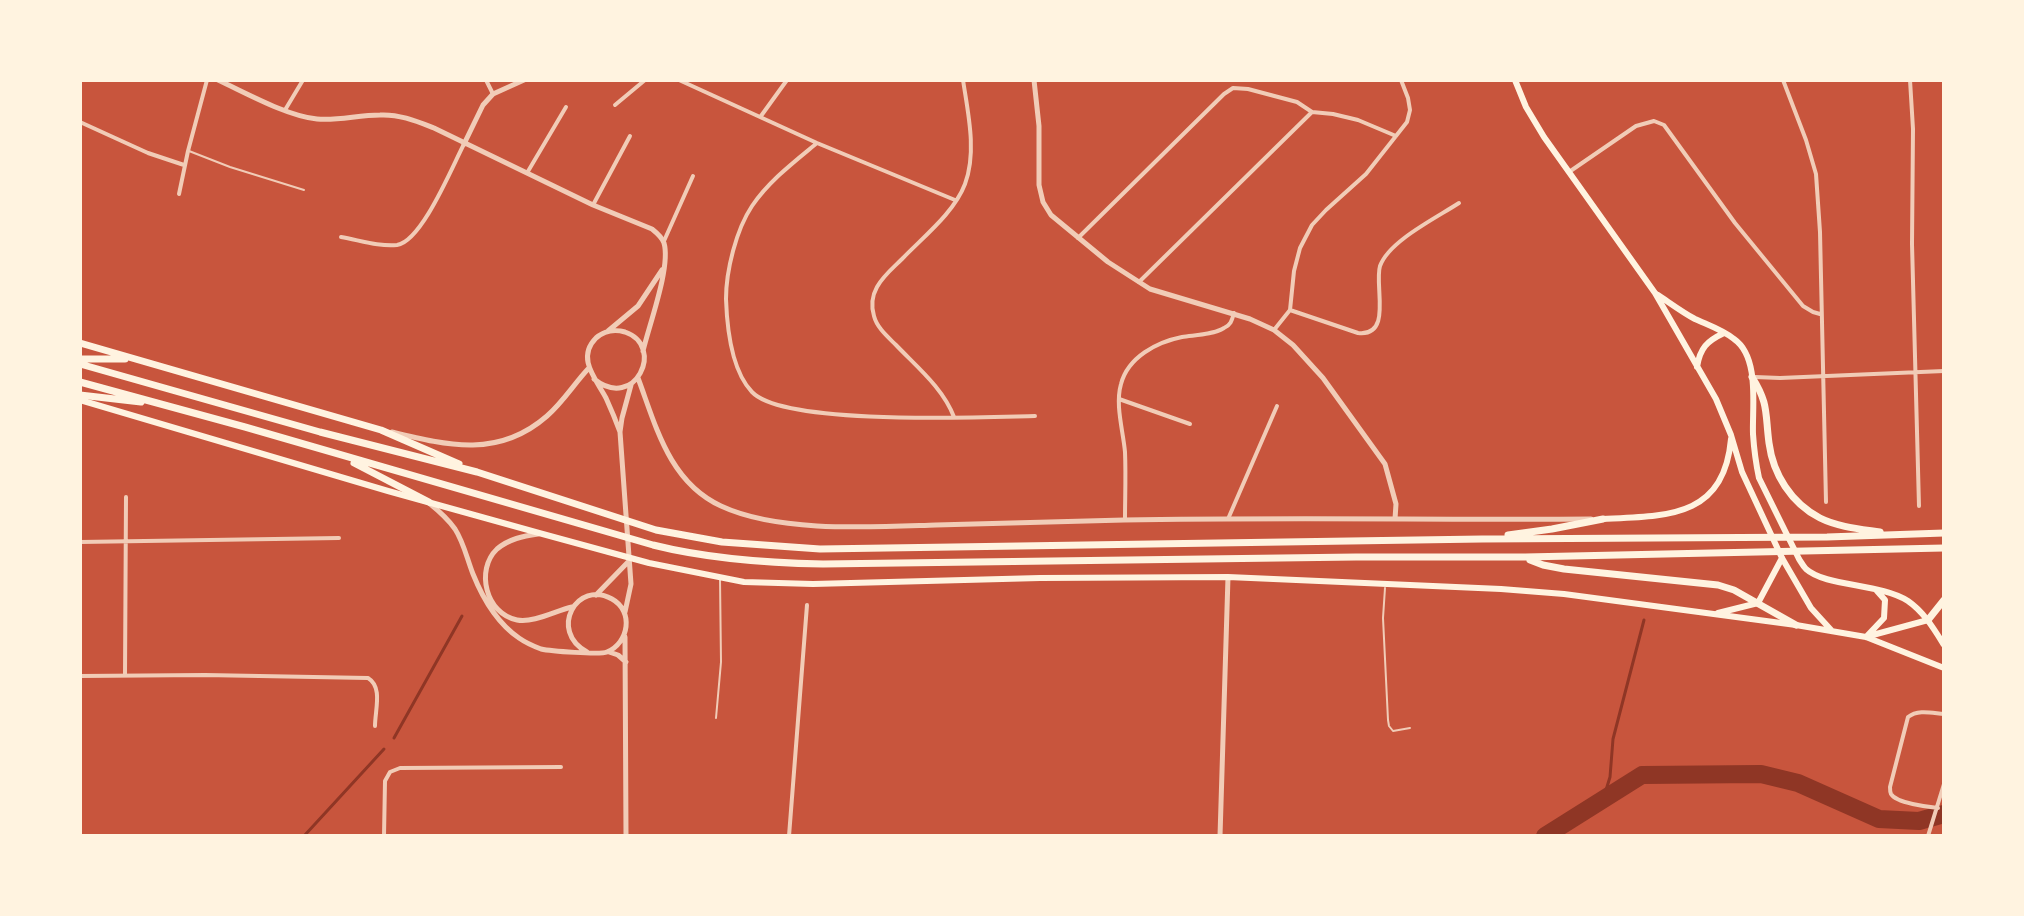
<!DOCTYPE html>
<html>
<head>
<meta charset="utf-8">
<style>
  body { margin:0 }
  #map { position:relative; width:2024px; height:916px; overflow:hidden; background:#c8553d; font-family:"Space Grotesk",sans-serif }
  canvas { display:block }
  .frame { position:absolute; inset:0; border:82px solid #fff3e0; pointer-events:none }
</style>
</head>
<body>
<div id="map">
<canvas width="2024" height="916"></canvas>
<div class="frame"></div>
</div>
<script>
const c = document.querySelector('canvas').getContext('2d');
c.lineJoin = 'round';
function trace(path, color, width, dash) { c.strokeStyle = color; c.lineWidth = width; c.lineCap = dash ? 'butt' : 'round'; c.setLineDash(dash || []); c.stroke(path); }
const stream = new Path2D(`
  M394 738 462 616
  M1603 800 1610 777 1613 739 1644 620
  M304 836 384 749`);
const river = new Path2D(`
  M1545 836 1642 775 1761 774 1798 783 1879 819 1919 821 1944 814`);
const service = new Path2D(`
  M189 151 230 167 304 190
  M1385 588 1383 618 1388 720 1389 726 1393 731 1410 728
  M716 718 721 662 720 579`);
const minor = new Path2D(`
  M486 80 493 94
  M679 80 817 143 955 200
  M1783 80 1806 140 1816 174 1820 232 1826 502
  M1910 80 1913 129 1912 244 1919 506
  M615 105 645 80
  M285 110 303 80
  M761 116 787 80
  M80 122 148 153 184 165
  M817 143C794 162 769 181 752 206 736 230 726 271 726 299 727 328 732 371 752 392 784 426 984 417 1035 416
  M1569 172 1636 126 1654 121 1664 125 1735 223 1803 306 1813 312 1820 314
  M527 173 566 107
  M179 194 188 151 207 80
  M593 205 630 136
  M341 237C359 240 379 247 397 245 422 241 452 167 464 144
  M1078 238 1224 94 1233 88 1248 89 1297 102 1312 112 1333 114 1358 120 1396 136
  M664 241 693 176
  M1139 282 1312 112
  M1290 310 1358 333C1393 337 1374 285 1380 266 1389 241 1436 218 1459 203
  M1274 330 1290 310 1294 271 1300 248 1312 225 1326 210 1366 174 1407 122 1410 110 1408 98 1401 80
  M1755 377 1780 378 1944 371
  M1119 399 1190 424
  M954 417C943 388 917 367 896 345 888 337 877 328 874 316 871 306 872 296 877 287 883 276 893 268 902 259 923 237 954 213 965 184 977 152 968 113 963 80
  M1228 519 1277 406
  M1125 520C1125 498 1126 475 1125 452 1123 430 1115 405 1121 384 1128 357 1157 342 1182 337 1195 335 1213 335 1224 328 1231 325 1232 320 1234 313
  M80 542 339 538
  M125 675 126 497
  M80 676 205 675 368 678C383 687 375 710 375 726
  M1938 808C1928 807 1896 803 1891 794 1890 792 1890 789 1890 787L1908 717C1918 709 1932 713 1944 714
  M384 836 385 781 390 772 400 768 561 767
  M789 836 807 605
  M1928 836 1944 784`);
const tertiary = new Path2D(`
  M218 80C246 93 287 116 317 119 338 121 358 115 380 115 399 114 416 121 434 128L593 205 652 229C657 233 662 237 664 243 671 267 649 325 643 351
  M1034 80 1039 126V185L1043 202 1051 215 1108 262 1150 289 1250 319 1274 330 1293 345 1323 378 1385 464 1396 504 1395 519
  M464 144 483 105 493 94 524 80
  M608 331 638 306 662 270
  M638 378C656 426 669 482 721 506 779 533 873 527 936 525 999 523 1062 522 1124 520 1280 517 1436 520 1591 519
  M594 379C635 412 666 346 625 332 615 329 604 331 596 338 576 358 596 379 606 398 611 409 616 421 620 432
  M392 432C449 446 499 458 547 416 563 402 574 384 588 369
  M429 503C439 511 448 519 455 529 464 543 467 559 473 574 483 599 497 623 519 638 526 643 533 646 541 649 550 651 600 655 607 652 629 643 634 611 612 599 577 579 548 631 587 652
  M538 534C523 536 509 539 497 549 475 570 486 614 517 620 534 623 555 611 572 607
  M596 595 628 562
  M625 612 631 584 620 432 622 418 631 385
  M625 637 626 836
  M609 652 618 655 626 662
  M1220 836 1228 577`);
const secondary = new Path2D(`
  M1515 80 1526 107 1544 137 1655 293 1716 399 1731 435 1742 472 1782 558 1811 608 1832 631
  M1658 295C1670 303 1682 312 1695 319 1708 325 1723 330 1734 339 1760 357 1752 407 1753 434 1754 449 1756 464 1759 478L1799 559C1801 562 1803 566 1806 569 1826 587 1880 583 1908 601 1924 612 1934 629 1944 645
  M1697 367C1700 348 1707 341 1724 333
  M80 400 388 491 539 533 649 563 744 582 813 584 1040 578 1228 577 1501 589 1564 594 1796 625 1866 637 1944 668
  M1603 519C1667 516 1724 518 1731 439
  M1718 613 1758 603 1782 558
  M1869 636 1928 620
  M1866 637 1884 618 1885 600 1877 591`);
const primary = new Path2D(`
  M80 343 381 430 459 464
  M80 359H125
  M80 364 320 432 477 472 656 530 722 542 820 549 1482 539 1827 537 1944 533
  M1752 377C1769 404 1765 413 1769 443 1773 474 1791 503 1820 518 1838 527 1860 529 1880 532
  M80 382 245 427 653 545C709 559 765 563 823 564L1356 557H1525L1944 548
  M80 395 141 402
  M354 463 429 502
  M1508 535 1552 529 1603 519
  M1530 560 1543 565 1564 569 1718 585 1734 590 1796 625
  M1928 620 1944 600`);
trace(stream, '#8f3625', 3);
trace(river, '#8f3625', 18);
trace(service, '#f1ccb7', 2);
trace(minor, '#f1ccb7', 4);
trace(tertiary, '#f1ccb7', 5);
trace(secondary, '#fff3e0', 6);
trace(primary, '#fff3e0', 7);
</script>
</body>
</html>
